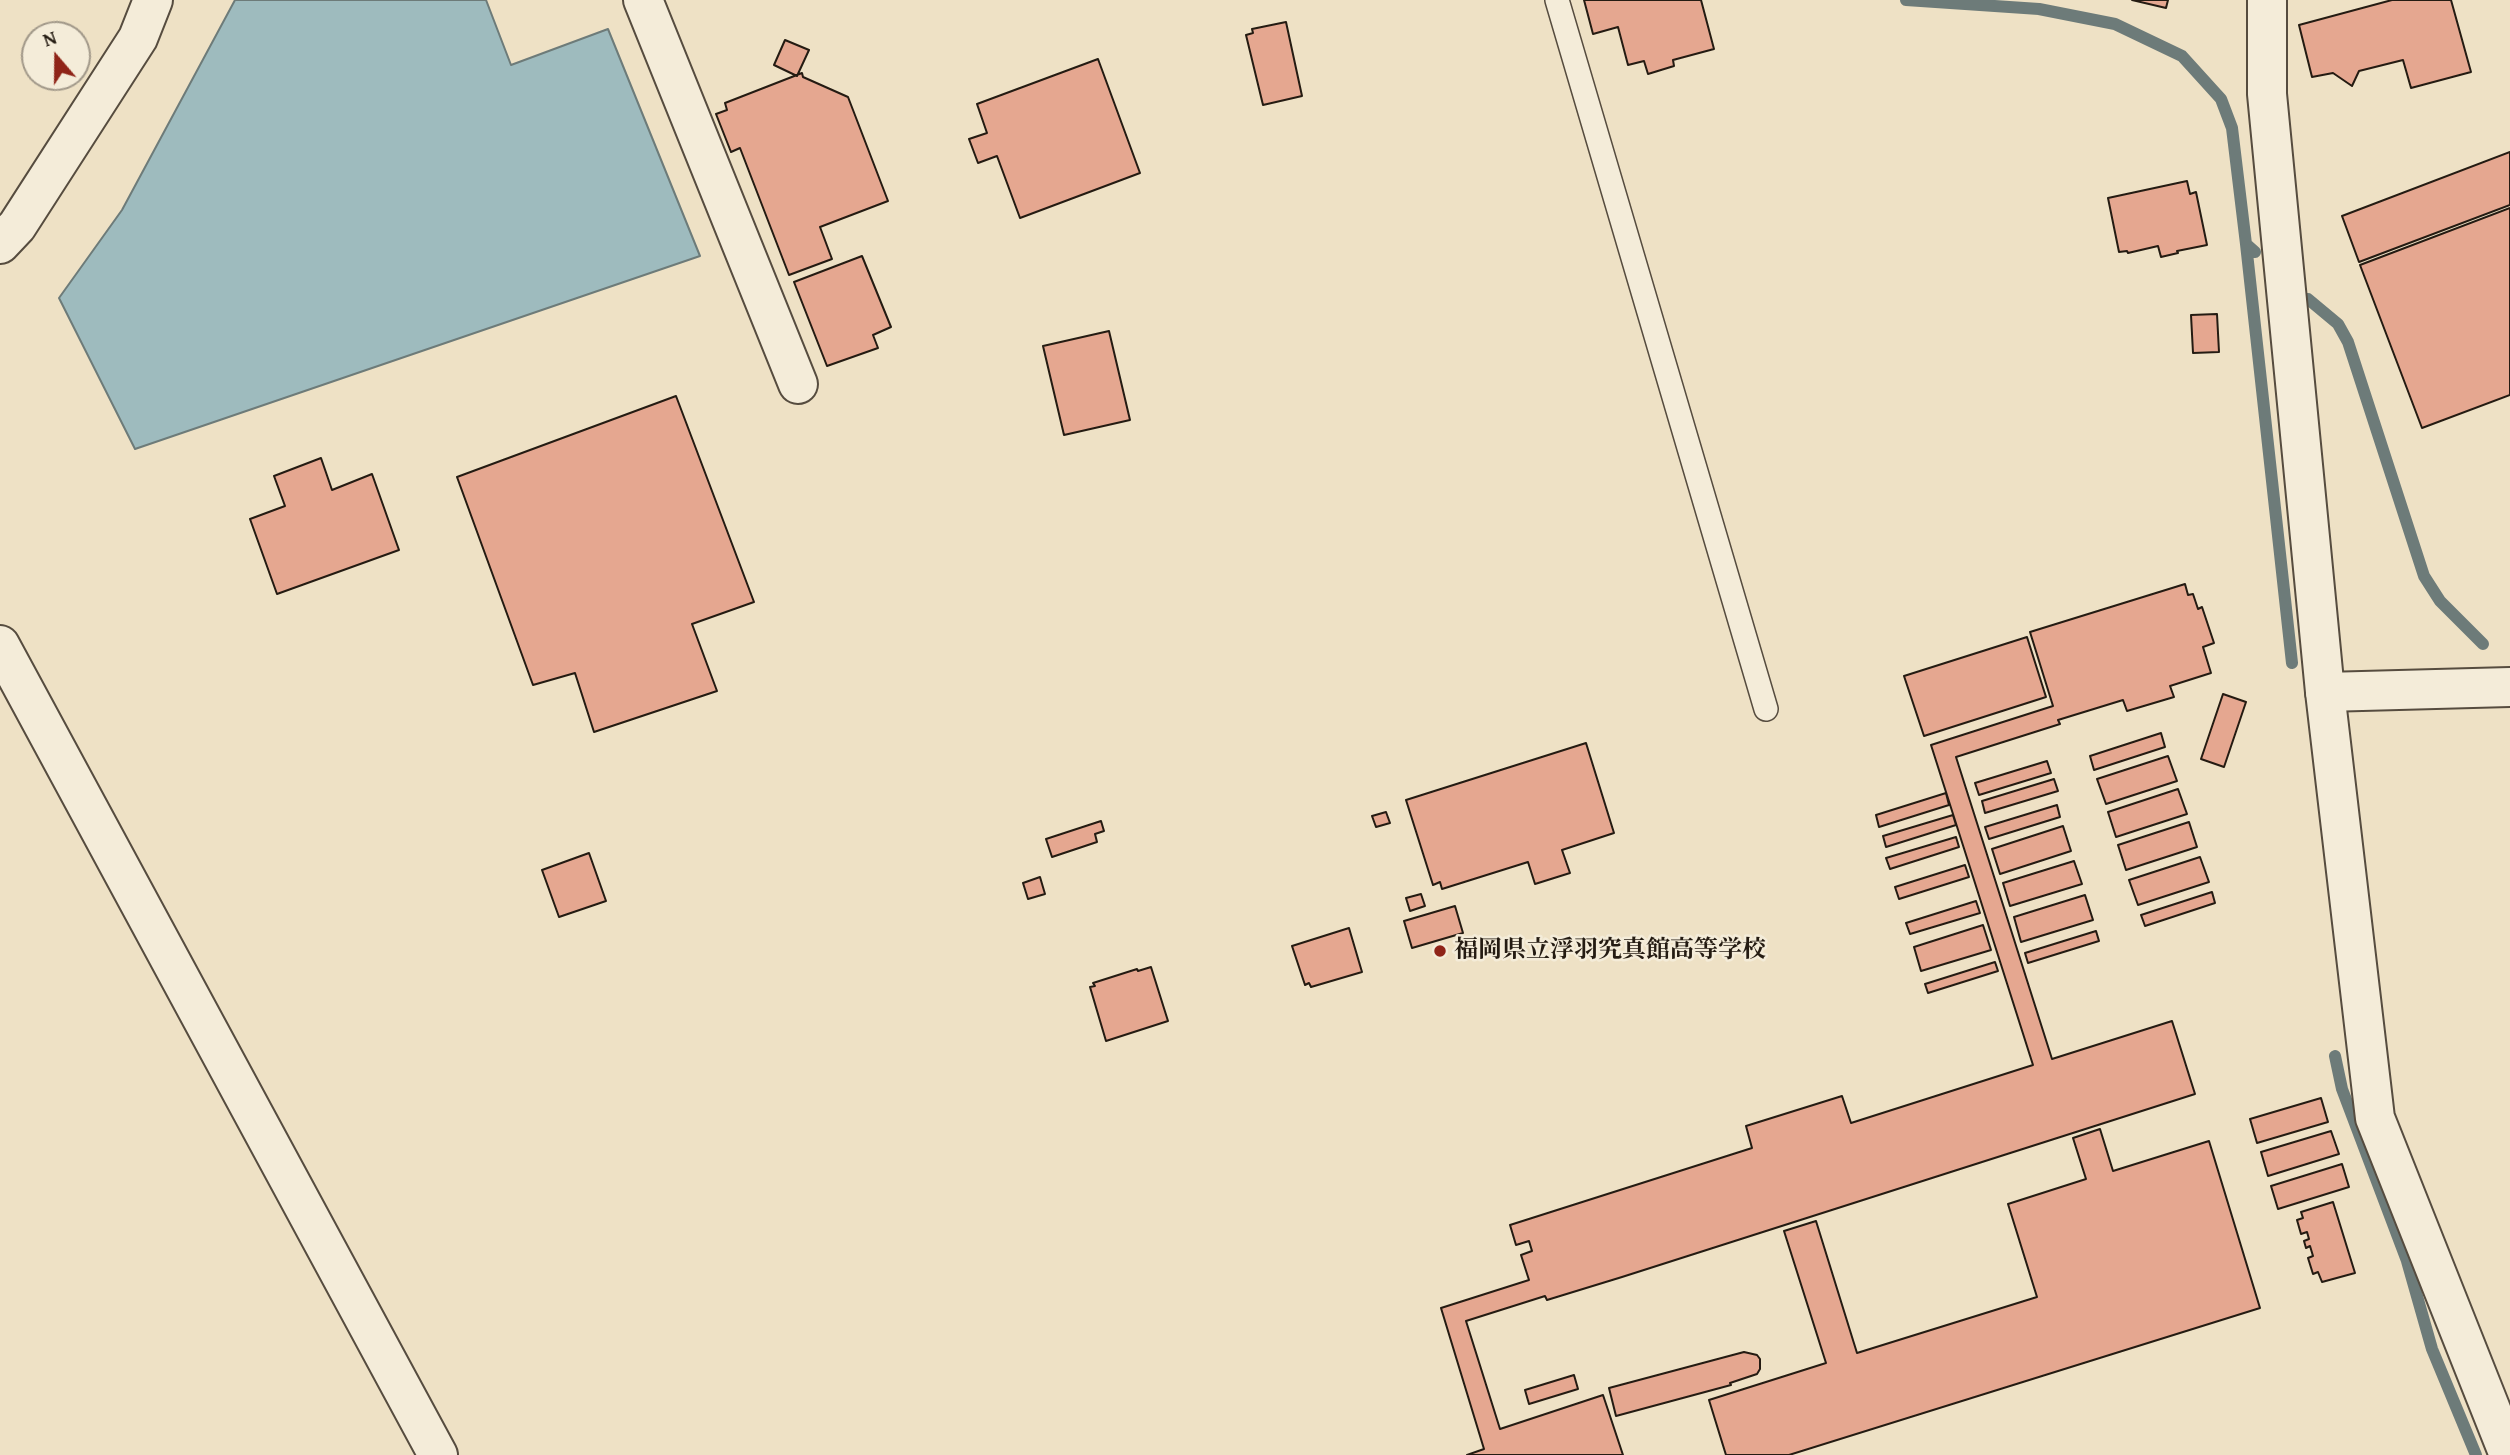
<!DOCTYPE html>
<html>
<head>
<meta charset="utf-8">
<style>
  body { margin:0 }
  #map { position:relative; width:2510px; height:1455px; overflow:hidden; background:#eee1c5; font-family:"Gentium Book Plus",serif }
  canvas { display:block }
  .north { position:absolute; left:21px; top:21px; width:70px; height:70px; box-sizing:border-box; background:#f4ecd9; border:2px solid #a19889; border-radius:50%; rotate:340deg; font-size:19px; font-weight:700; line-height:28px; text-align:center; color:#241b12 }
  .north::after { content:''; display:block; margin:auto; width:24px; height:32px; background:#8f2418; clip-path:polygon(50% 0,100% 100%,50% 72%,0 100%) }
</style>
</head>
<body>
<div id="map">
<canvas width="2510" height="1455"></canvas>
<div class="north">N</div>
</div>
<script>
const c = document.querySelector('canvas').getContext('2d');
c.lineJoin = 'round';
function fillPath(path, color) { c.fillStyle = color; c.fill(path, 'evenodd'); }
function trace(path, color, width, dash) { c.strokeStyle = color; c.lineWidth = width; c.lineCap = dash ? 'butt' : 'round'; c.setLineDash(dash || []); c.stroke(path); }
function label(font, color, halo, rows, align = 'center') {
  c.font = font + ' "Gentium Book Plus","Noto Serif JP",serif'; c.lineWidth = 5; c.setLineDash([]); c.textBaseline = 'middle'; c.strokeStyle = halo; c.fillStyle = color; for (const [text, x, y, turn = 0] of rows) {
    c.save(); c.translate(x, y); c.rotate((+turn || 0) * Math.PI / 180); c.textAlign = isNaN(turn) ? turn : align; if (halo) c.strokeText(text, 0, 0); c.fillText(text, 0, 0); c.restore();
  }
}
const water = new Path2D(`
  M235 0H486L511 65 608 29 700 256 135 449 59 298 122 210Z`);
const stream = new Path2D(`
  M1906 0 2039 9 2115 24 2182 56 2221 99 2232 128 2246 244 2255 252
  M2246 244 2292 663
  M2308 299 2338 324 2348 342 2424 576 2440 601 2483 644
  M2335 1056 2342 1089 2407 1261 2432 1349 2476 1455`);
const building = new Path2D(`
  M1584 0H1701L1714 49 1673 60 1674 66 1648 74 1644 61 1628 65 1618 27 1593 34Z
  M2132 0H2168L2166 8Z
  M2392 0H2451L2471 72 2411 88 2403 60 2359 71 2352 86 2333 73 2312 77 2299 25Z
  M1286 22 1302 96 1263 105 1246 35 1253 33 1252 29Z
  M785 40 809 50 797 76 774 65Z
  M1098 59 1140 173 1020 218 997 156 978 163 969 139 987 133 977 104Z
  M802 73 803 77 848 97 888 201 820 227 832 259 789 275 740 148 731 152 716 114 727 110 725 103Z
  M2510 152V205L2359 262 2342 216Z
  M2187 181 2190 194 2196 192 2207 245 2177 251 2178 253 2161 257 2158 246 2128 253 2127 251 2119 252 2108 198Z
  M2510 208V395L2422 428 2360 265Z
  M862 256 891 327 873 335 878 348 827 366 794 282Z
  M2217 314 2219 352 2193 353 2191 315Z
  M1109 331 1130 420 1064 435 1043 346Z
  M676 396 754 602 692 624 717 691 594 732 575 673 533 685 457 477Z
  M321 458 332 490 372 474 399 550 277 594 250 519 285 506 274 476Z
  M2185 584 2188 595 2193 594 2198 609 2202 607 2214 643 2203 647 2211 673 2170 686 2174 697 2127 711 2123 700 2058 720 2060 724 1956 757 2052 1059 2172 1021 2195 1094 1622 1277 1547 1300 1545 1296 1466 1321 1500 1429 1603 1395 1623 1455H1467L1484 1449 1441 1308 1529 1280 1521 1255 1532 1251 1529 1241 1516 1245 1510 1225 1752 1148 1746 1126 1842 1096 1851 1123 2033 1065 1931 745 2053 706 2030 632Z
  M2027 637 2046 697 1924 736 1904 676Z
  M2223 694 2246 702 2224 767 2201 759Z
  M2161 733 2165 747 2094 770 2090 756Z
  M1586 743 1614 833 1562 850 1570 873 1535 884 1528 862 1442 889 1440 882 1433 885 1406 800Z
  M2168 756 2177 781 2106 804 2097 779Z
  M2047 761 2051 773 1979 795 1975 783Z
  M2054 779 2058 791 1985 813 1982 801Z
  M2178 789 2187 814 2116 837 2108 812Z
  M1946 793 1949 805 1879 827 1876 815Z
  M2057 805 2060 817 1989 839 1985 827Z
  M1386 812 1390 823 1376 827 1372 816Z
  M1953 815 1956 825 1886 847 1883 836Z
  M1101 821 1104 831 1095 834 1097 842 1052 857 1046 839Z
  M2189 822 2197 847 2126 870 2118 845Z
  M2063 826 2071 851 2000 874 1992 849Z
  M1956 837 1959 847 1890 869 1886 858Z
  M589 853 606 901 559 917 542 870Z
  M2200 857 2209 882 2138 905 2129 880Z
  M2074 861 2082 884 2010 906 2003 883Z
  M1965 865 1969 877 1899 899 1895 887Z
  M1040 877 1045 894 1028 899 1023 883Z
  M2212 892 2215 903 2145 926 2141 915Z
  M1421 894 1425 906 1410 911 1406 898Z
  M2085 895 2093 920 2021 942 2014 917Z
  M1976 901 1980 913 1910 934 1906 923Z
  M1455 906 1463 933 1412 948 1404 921Z
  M1983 925 1991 950 1921 971 1914 947Z
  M1349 928 1362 972 1311 987 1309 983 1305 985 1292 946Z
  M2096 931 2099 941 2028 963 2025 953Z
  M1995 962 1998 971 1928 993 1925 984Z
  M1151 967 1168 1021 1106 1041 1090 987 1095 986 1093 983 1137 969 1138 971Z
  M2321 1098 2328 1122 2257 1143 2250 1119Z
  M2100 1129 2113 1171 2209 1141 2260 1308 1789 1455H1726L1709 1400 1826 1363 1784 1231 1816 1221 1857 1353 2037 1297 2008 1204 2086 1179 2073 1138Z
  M2331 1131 2339 1154 2268 1176 2261 1152Z
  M2342 1164 2349 1187 2278 1209 2271 1186Z
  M2333 1202 2355 1273 2322 1282 2318 1272 2313 1274 2308 1258 2313 1256 2310 1246 2306 1248 2304 1241 2309 1239 2307 1232 2301 1234 2297 1220 2303 1218 2301 1212Z
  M1744 1352 1757 1355 1760 1359V1369L1757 1374 1730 1383 1731 1385 1616 1416 1609 1388Z
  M1574 1375 1578 1389 1529 1404 1525 1390Z`);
const service = new Path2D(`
  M1557 0 1766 709`);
const minor = new Path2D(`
  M643 0 798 384
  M0 244 17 226 138 38 153 0
  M2325 692 2510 687`);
const tertiary = new Path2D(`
  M2267 0V94L2325 692 2375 1118 2509 1455
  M0 645 438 1455`);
const markers = [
  [1440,951,7,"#8f2418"]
];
const poiNames = [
  ["福岡県立浮羽究真館高等学校",1454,951]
];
fillPath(water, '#9ebbbe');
trace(water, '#6d7b79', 2);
trace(stream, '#6d7b79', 12);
fillPath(building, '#e5a790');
trace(building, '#241b12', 2);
trace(service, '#564c3f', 26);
trace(minor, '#564c3f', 42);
trace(tertiary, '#564c3f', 42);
trace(service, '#f4ecd9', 23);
trace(minor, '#f4ecd9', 38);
trace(tertiary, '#f4ecd9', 38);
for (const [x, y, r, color] of markers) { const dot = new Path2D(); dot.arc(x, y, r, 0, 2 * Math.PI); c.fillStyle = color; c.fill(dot); trace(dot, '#f4ecd9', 2.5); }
label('bold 24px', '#241b12', '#f4ecd9', poiNames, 'left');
</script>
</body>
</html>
